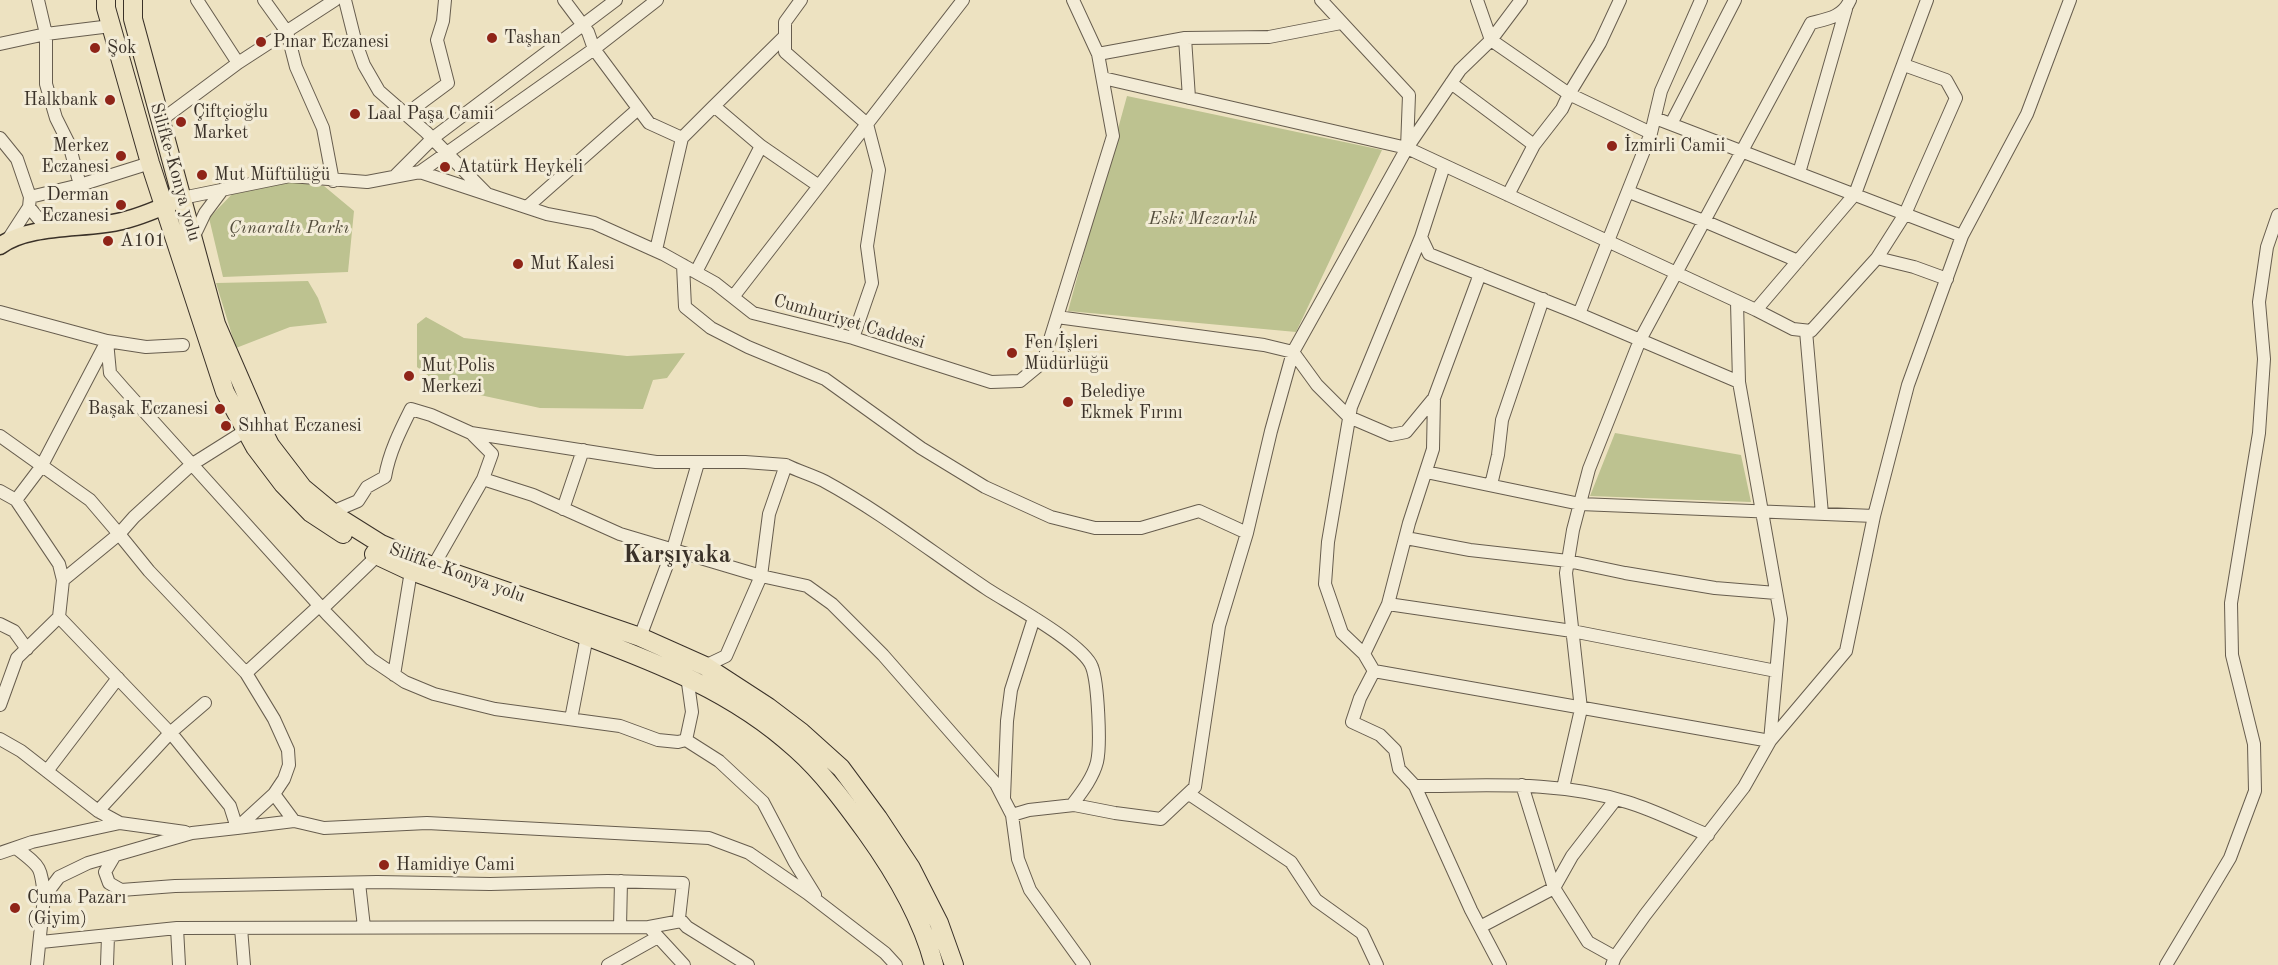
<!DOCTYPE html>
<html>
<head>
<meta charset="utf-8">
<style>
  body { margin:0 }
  canvas { display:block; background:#ede2c1 }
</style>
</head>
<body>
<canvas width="2278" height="965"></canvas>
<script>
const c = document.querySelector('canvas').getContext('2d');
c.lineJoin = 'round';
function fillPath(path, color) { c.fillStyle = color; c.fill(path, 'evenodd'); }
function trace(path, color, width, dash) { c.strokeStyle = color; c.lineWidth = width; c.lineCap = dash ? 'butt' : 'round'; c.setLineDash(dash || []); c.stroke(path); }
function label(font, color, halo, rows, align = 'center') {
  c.font = font + ' "Old Standard TT",serif'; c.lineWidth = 6; c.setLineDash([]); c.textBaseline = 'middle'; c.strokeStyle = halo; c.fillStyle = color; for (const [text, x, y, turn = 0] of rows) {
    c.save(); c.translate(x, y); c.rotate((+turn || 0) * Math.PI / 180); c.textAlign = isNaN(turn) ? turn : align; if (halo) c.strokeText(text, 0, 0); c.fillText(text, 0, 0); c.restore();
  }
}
const green = new Path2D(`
  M1127 96 1382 150 1296 332 1068 311Z
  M289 182 324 186 354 211 348 272 223 277 209 218 236 190Z
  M308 281 318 298 327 323 290 327 236 348 216 283Z
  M426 317 464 338 627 356 685 353 667 378 653 380 643 409 540 408 443 387 417 367V324Z
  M1615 433 1741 455 1751 502 1590 496Z`);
const minor = new Path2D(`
  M38 0 46 34V84L56 118 69 144 80 185 150 163
  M197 0 238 63
  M264 0 287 32 296 67 323 128 333 181
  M345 0 355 40 364 65 379 91 426 132 486 193
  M564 0 588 32 594 49 649 123 682 138 714 106 761 146
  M801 0 785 22V52L867 124 879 170 867 246 872 283 853 338
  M1477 0 1491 40 1569 94 1651 133
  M1185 38 1189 98
  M0 44 46 34 111 26
  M1098 54 1185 38 1269 37 1341 23
  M1103 78 1407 148 1460 70 1491 40 1521 0
  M1451 83 1534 145
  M714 106 785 36
  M409 117 417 106 448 83 437 40 443 21 445 0
  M1655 118 1962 236
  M160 121 238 63 335 0
  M1671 124 1735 0
  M0 138 17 159 30 197 29 207 7 241
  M1407 148 1756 310 1855 194 1927 0
  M1444 166 1421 237 1429 254 1579 314 1739 382
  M420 172 594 49 657 0
  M1799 173 1846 9
  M394 177 433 138 616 0
  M1629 192 1704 221 1798 261
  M1508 195 1534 145 1562 109 1569 94 1600 43 1620 0
  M30 197 80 185
  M182 198 290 176 367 182 420 172 547 214 594 223 663 254 715 283 753 313 853 338 991 382 1020 381 1043 362 1113 136 1098 54 1073 0
  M29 207 47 229
  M527 207 638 109
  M194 236 205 213 223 189
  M1421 237 1351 407 1328 542 1325 584 1342 633 1364 654 1374 671 1770 741
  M656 250 682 138
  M1877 258 1914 267 1947 279
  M683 265 685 307 711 328 748 347 825 379 921 448 985 487 1051 517 1095 528H1141L1199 511 1247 533
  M696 272 761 146 819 186
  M733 297 963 0
  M1737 302 1739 382 1781 619 1770 741
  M1756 310 1793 329 1811 331 1877 258 1905 214 1956 98 1946 80 1904 65
  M0 312 107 341 110 373 124 389 327 614 371 659 405 682 434 694 495 709 620 726 658 740 678 742 686 740 692 712 687 676
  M1579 314 1651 133 1661 91 1701 0
  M1057 317 1264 345 1293 352 1317 385 1349 417 1391 435 1406 432 1434 398
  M1806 331 1822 514
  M471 433 656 462H745L786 465 769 514 761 576 726 656 705 666
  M0 436 90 500 119 534 63 580
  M786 465C798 471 812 475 824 481 881 512 933 553 987 589 1010 604 1084 644 1092 667 1098 683 1101 745 1097 762 1093 778 1081 793 1072 805
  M1426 472 1580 504 1874 516
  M1491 485 1498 455 1502 420 1543 299
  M0 491 16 500
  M563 509 583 450
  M332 512 358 501 367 487 385 477C389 453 400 431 411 409L431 415 471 433 492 454 483 479
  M1406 538 1470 550 1568 561 1625 573 1715 588 1776 593
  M431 570 483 479 533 495 620 534 761 576 807 586 832 604 883 655 996 784 1012 815 1029 810 1074 805 1115 813 1161 819 1195 787 1219 626 1247 533 1271 431 1293 352 1407 148 1409 95 1321 0
  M1388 604 1572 631 1776 671
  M322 609 377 556
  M59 617 63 580 59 564 16 500 41 467 107 341 146 347 183 345
  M0 624 14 631 27 649
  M640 637 673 549 698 463
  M1364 654 1388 604 1409 523 1433 449 1434 398 1480 274
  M1374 671 1360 698 1352 722 1380 735 1395 750 1399 769 1415 786 1471 910 1500 965
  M246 673 319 606
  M394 675 411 571
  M0 705 17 658 59 617 175 738 230 806 237 828 294 821 324 828 427 823 709 838 749 853 807 893 885 953 896 965
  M571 719 587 636
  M0 739 21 751 98 811 120 823 185 832
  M686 740 719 761 763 802 794 861 815 895
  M47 771 118 678
  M1415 786C1486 786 1558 780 1627 802 1654 810 1681 824 1708 835
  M1563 788 1581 709 1566 573 1573 530 1589 469 1640 340 1811 23C1827 19 1843 17 1850 0
  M274 794 294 821
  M1189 794 1291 862 1316 900 1362 933 1377 965
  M1004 798 1007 721 1011 690 1034 618
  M98 811 170 733 205 703
  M1012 815 1018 859 1030 890 1084 965
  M16 848C41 867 41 866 44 897
  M0 853 32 842 120 823
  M115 855 105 872 109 883 121 890 175 886 377 882 490 884 608 881 683 883 679 918 687 927 748 965
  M359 883 364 927
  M620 927 621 881
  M649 927 681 921
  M1480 927 1554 888 1522 785
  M177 928 179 965
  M241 928 244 965
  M41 942 177 928 649 927 684 965
  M1615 957 1588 942 1554 888 1572 856 1616 799
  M37 965 44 897 59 877 88 863 192 833 237 828 274 794 284 779 289 765 288 750 274 719 246 673 149 571 119 534 134 517 191 465 245 431
  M107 965 108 936
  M608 965 658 937
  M1612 965 1615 957 1645 915 1744 787 1770 741 1846 651 1874 516 1908 385 1962 236 2027 114 2070 0
  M2166 965 2230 858 2255 791 2254 744 2232 655 2231 603 2259 433 2264 359 2259 302 2267 247 2278 215`);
const major = new Path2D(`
  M0 246C29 224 86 230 122 221 142 216 163 207 182 198`);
const highway = new Path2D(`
  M106 0V8L150 163 225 392 255 447 283 484 311 513 343 534
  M133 0V19L216 324 259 423 270 445 303 488 338 517 381 544 427 564 640 637 705 666 768 707 801 732 841 768 878 818 911 868 939 923 954 965
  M374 554 406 569C462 589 517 610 573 631 652 661 732 690 796 749 823 773 845 803 866 832 894 871 922 918 934 965`);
const markers = [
  [492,38,6,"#8f2418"],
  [261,42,6,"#8f2418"],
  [95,48,6,"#8f2418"],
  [110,100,6,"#8f2418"],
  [355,114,6,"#8f2418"],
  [181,122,6,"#8f2418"],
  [1612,146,6,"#8f2418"],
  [121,156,6,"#8f2418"],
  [445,167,6,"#8f2418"],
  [202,175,6,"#8f2418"],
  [121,205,6,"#8f2418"],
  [108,241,6,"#8f2418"],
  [518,264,6,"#8f2418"],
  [1012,353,6,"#8f2418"],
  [409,376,6,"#8f2418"],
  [1068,402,6,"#8f2418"],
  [220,409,6,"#8f2418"],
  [226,426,6,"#8f2418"],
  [384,865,6,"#8f2418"],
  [15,908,6,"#8f2418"]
];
const poiNames = [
  ["Taşhan",504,38],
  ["Pınar Eczanesi",273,42],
  ["Şok",107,48],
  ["Halkbank",98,100,"right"],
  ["Çiftçioğlu",193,112],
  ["Market",193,133],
  ["Laal Paşa Camii",367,114],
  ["Merkez",109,146,"right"],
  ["Eczanesi",109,167,"right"],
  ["İzmirli Camii",1624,146],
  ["Atatürk Heykeli",457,167],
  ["Mut Müftülüğü",214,175],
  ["Derman",109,195,"right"],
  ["Eczanesi",109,216,"right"],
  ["A101",120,241],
  ["Mut Kalesi",530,264],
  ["Fen İşleri",1024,343],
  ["Müdürlüğü",1024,364],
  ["Mut Polis",421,366],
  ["Merkezi",421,387],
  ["Belediye",1080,392],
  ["Ekmek Fırını",1080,413],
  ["Başak Eczanesi",208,409,"right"],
  ["Sıhhat Eczanesi",238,426],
  ["Hamidiye Cami",396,865],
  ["Cuma Pazarı",27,898],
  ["(Giyim)",27,919]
];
const streetNames = [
  ["Silifke-Konya yolu",175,172,74],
  ["Cumhuriyet Caddesi",849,322,16],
  ["Silifke-Konya yolu",457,573,20]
];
const parkNames = [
  ["Eski Mezarlık",1203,219],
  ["Çınaraltı Parkı",289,228]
];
const districtNames = [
  ["Karşıyaka",677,556]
];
fillPath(green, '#bdc290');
trace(minor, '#675d4e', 14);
trace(major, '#3a3128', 19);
trace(highway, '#3a3128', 20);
trace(minor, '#f3ecd7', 12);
trace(major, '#ede2c1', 16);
trace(highway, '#ede2c1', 18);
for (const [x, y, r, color] of markers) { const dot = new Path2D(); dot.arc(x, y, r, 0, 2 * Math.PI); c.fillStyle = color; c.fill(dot); trace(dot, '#f3ecd7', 2); }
label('18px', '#3a3128', '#f3ecd7', poiNames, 'left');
label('18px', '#3a3128', '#f3ecd7', streetNames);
label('italic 18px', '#544e3d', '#f3ecd7', parkNames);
label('bold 24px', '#3a3128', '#f3ecd7', districtNames);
</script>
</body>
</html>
